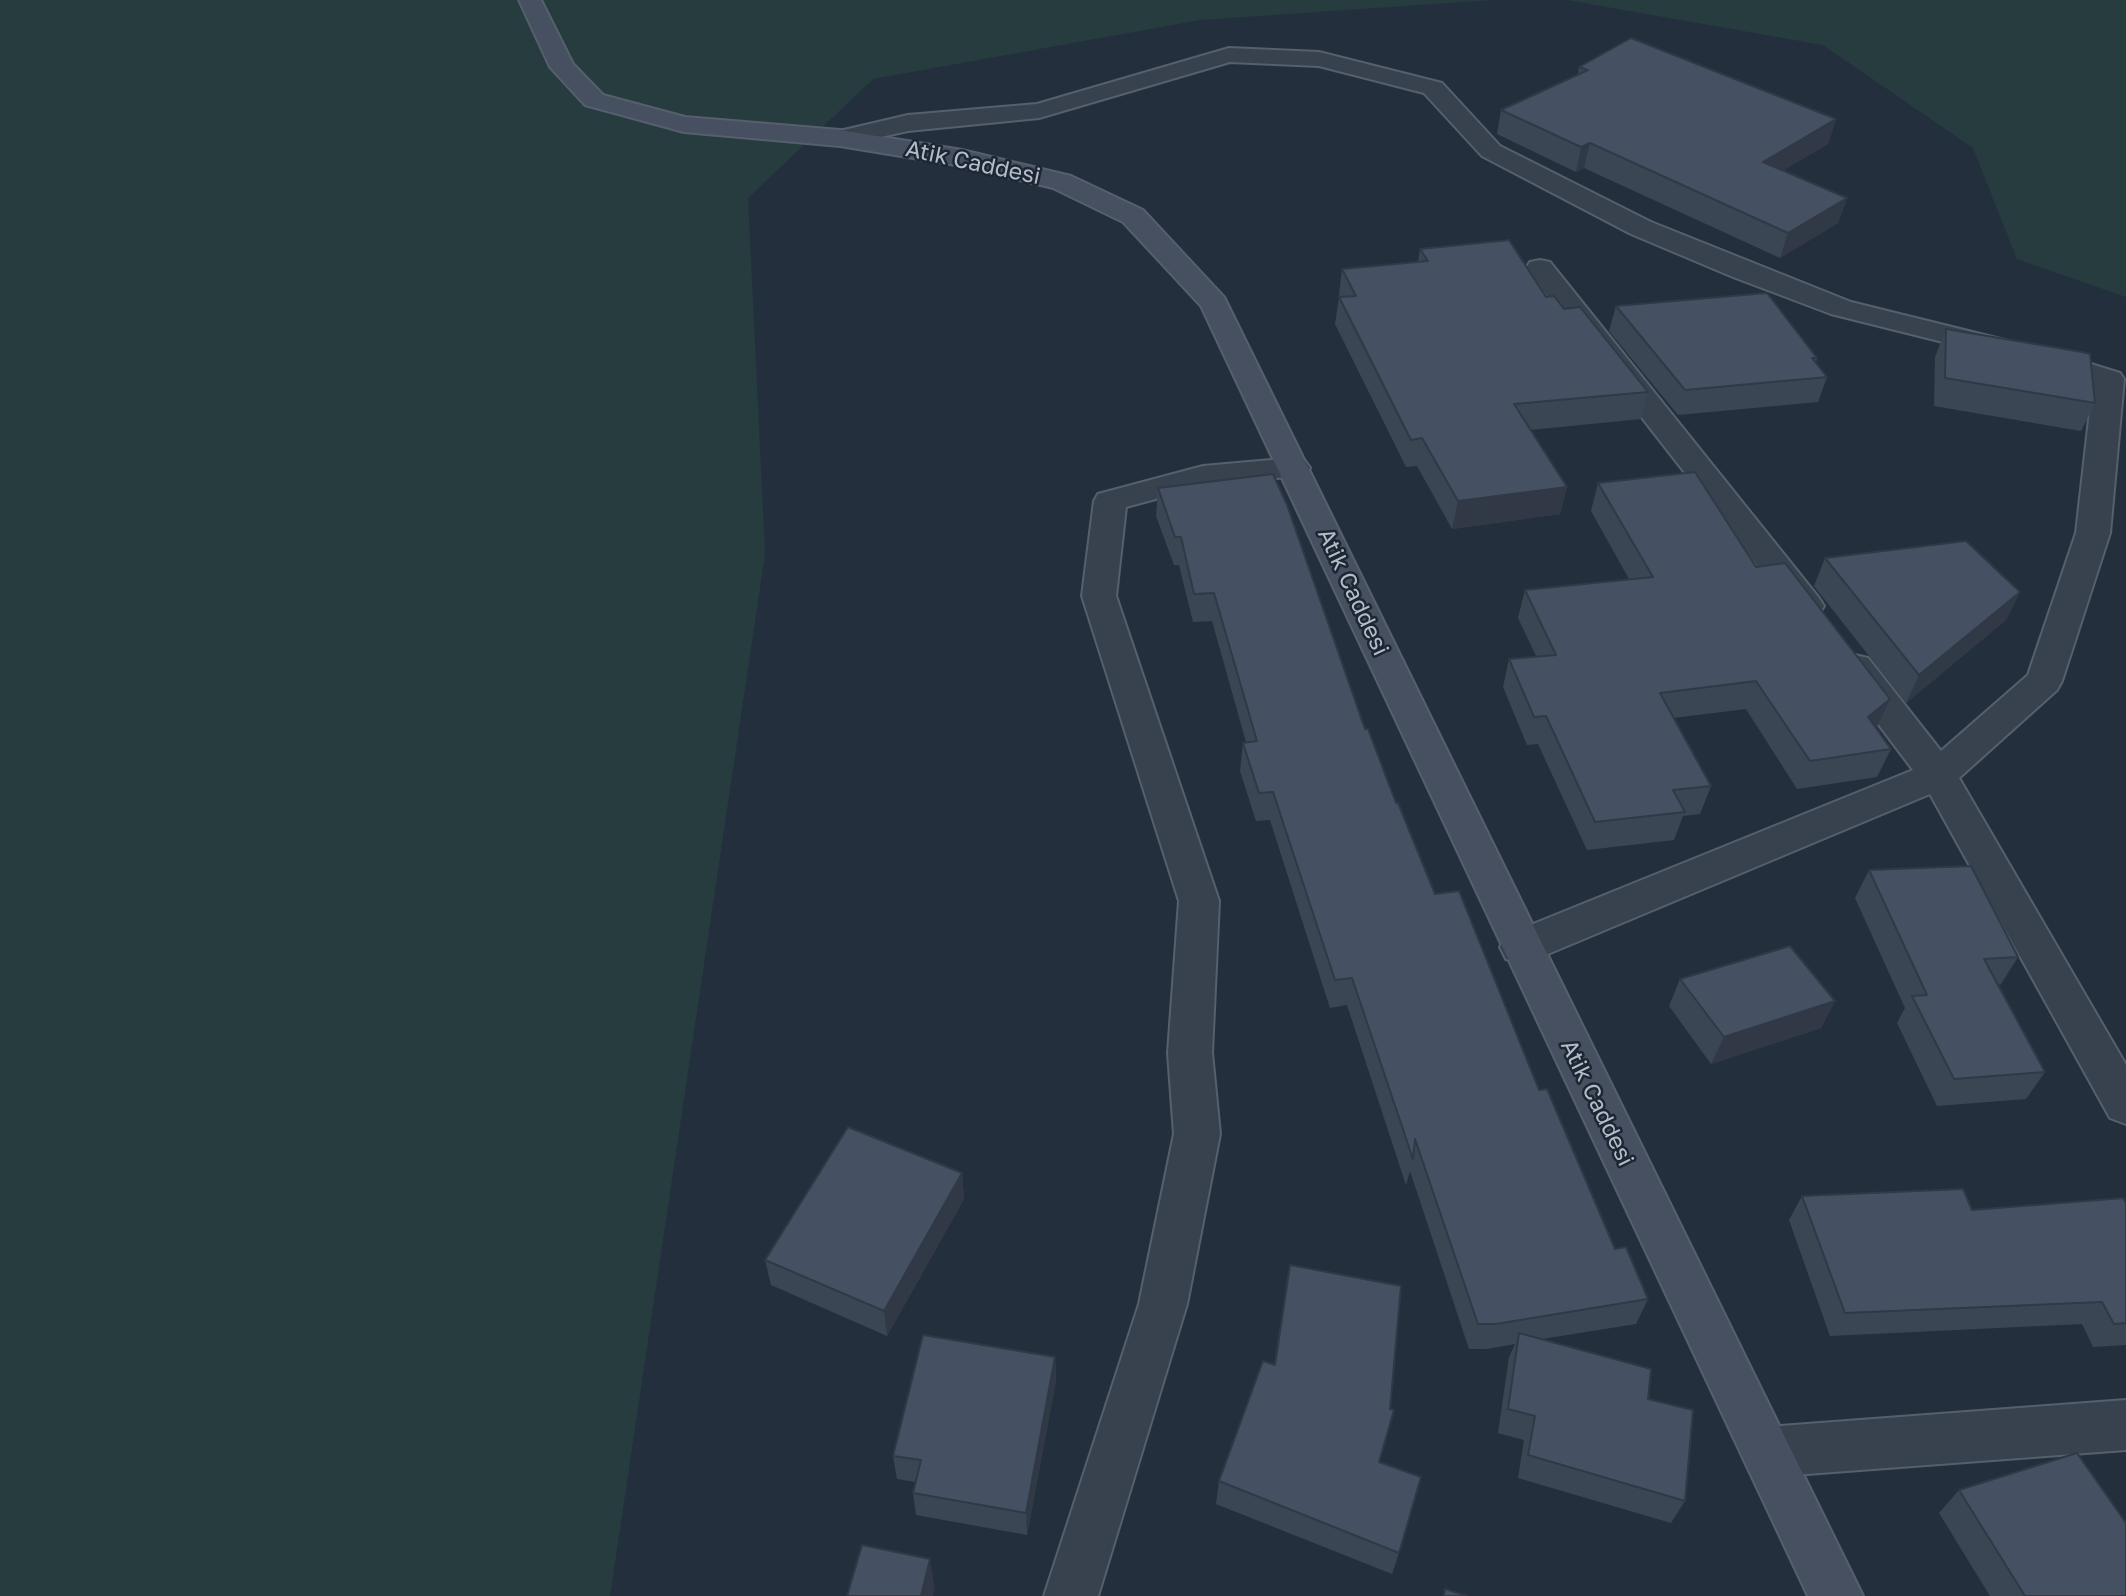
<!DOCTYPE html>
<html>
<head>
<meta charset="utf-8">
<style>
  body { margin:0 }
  canvas { display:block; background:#242f3e }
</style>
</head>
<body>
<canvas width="2126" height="1596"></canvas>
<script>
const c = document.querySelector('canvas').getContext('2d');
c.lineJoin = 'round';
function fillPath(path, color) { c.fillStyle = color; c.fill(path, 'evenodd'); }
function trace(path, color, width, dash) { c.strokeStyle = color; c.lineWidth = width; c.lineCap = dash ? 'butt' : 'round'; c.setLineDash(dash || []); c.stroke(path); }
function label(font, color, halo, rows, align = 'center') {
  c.font = font + ' "Golos Text",sans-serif'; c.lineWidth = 5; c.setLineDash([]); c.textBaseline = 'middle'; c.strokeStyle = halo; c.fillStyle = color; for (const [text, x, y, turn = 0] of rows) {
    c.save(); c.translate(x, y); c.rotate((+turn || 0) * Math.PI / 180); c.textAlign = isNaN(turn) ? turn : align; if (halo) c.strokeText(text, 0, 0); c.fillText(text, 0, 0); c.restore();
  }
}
const green = new Path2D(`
  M0 0H1492L1200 20 873 79 748 198 765 554 610 1596H0Z
  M1567 0H2126V297L2017 259 1973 148 1823 45Z`);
const street = new Path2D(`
  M1229 48 1319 52 1442 83 1500 146 1651 222 1851 302 2049 351 2120 373 2124 379 2110 533 2062 681 2057 690 1959 778 2126 1065V1124L2110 1118 1930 794 1536 959 1521 963 1506 959 1500 947 1506 935 1913 770 1842 676 1837 667 1842 658 1855 655 1868 658 1941 751 2028 675 2076 533 2093 384 2027 363 1831 314 1733 277 1631 234 1482 156 1424 93 1319 66 1230 62 1039 118 908 131 840 146 831 143 827 138 831 133 908 115 1037 104Z
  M1540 260 1550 262 1819 598 1824 606 1819 614 1807 617 1795 614 1530 274 1526 268 1530 262Z
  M1294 458 1305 461 1310 468 1305 475 1204 486 1126 507 1116 596 1219 901 1212 1053 1220 1134 1187 1304 1098 1596H1044L1139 1304 1174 1134 1168 1053 1179 901 1082 596 1094 501 1098 494 1203 466Z
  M2126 1400V1450L1767 1477 1749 1470 1741 1452 1749 1434 1767 1427Z`);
const secondary = new Path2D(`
  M519 0H541L573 64 603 95 685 117 840 130 962 150 1071 176 1143 210 1224 297 1863 1596H1808L1201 306 1123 222 1053 188 962 166 840 146 684 132 585 105 550 67Z`);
const wall = new Path2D(`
  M1579 67 1836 119 1828 144 1783 170 1847 198 1838 223 1780 258 1584 168 1576 172 1497 134 1501 110 1578 75Z
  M1420 249 1546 297 1564 309 1648 392 1641 419 1530 430 1567 487 1560 514 1452 529 1417 466 1406 467 1335 324 1339 297H1340L1339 295 1342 269 1418 262Z
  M1616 306 1817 358 1816 362 1827 377 1818 402 1678 415 1609 331Z
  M1946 329 2095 403 2081 431 1934 406 1935 357Z
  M1598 483 1756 567 1877 727 1876 728 1891 749 1877 777 1797 789 1746 709 1673 718 1711 786 1700 814 1683 816 1674 840 1587 850 1538 744 1527 745 1503 687 1509 659 1536 656 1518 618 1525 590 1629 579 1591 511Z
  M1158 488 1365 729 1435 894 1539 1090 1615 1249 1648 1299 1636 1324 1542 1339 1648 1399 1685 1501 1671 1523 1518 1478 1524 1440 1498 1433 1509 1357 1515 1344 1487 1349H1469L1410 1171 1406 1185 1347 1005 1330 1008 1270 820 1256 821 1240 771 1243 743 1246 742 1212 621 1193 622 1179 565H1174L1156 516Z
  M1825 558 2020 592 2006 620 1906 703 1814 586Z
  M1869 870 2018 957 2001 984 1998 985 2045 1072 2026 1099 1937 1106 1897 1023 1905 1008 1855 898Z
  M1680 979 1835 1001 1821 1028 1711 1064 1669 1006Z
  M962 1173 964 1199 887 1336 771 1285 765 1260Z
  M1802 1196 1972 1210 2126 1203V1345L2093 1347 2082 1324 1830 1336 1789 1220Z
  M1290 1265 1379 1462 1399 1553 1392 1574 1216 1504 1219 1481 1274 1365Z
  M1055 1357 1056 1381 1027 1535 916 1515 913 1493 916 1482 897 1479 893 1456Z
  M1959 1490 2126 1596H1990L1939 1513Z`);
const shadedWall = new Path2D(`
  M1836 119 1828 144 1756 187 1763 162Z
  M1590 143 1584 168 1576 172 1581 147Z
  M1847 198 1838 223 1780 258 1788 233Z
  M1567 487 1560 514 1452 529 1458 501Z
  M2020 592 2006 620 1906 703 1919 675Z
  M1890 699 1877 727 1855 745 1868 717Z
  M1835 1001 1821 1028 1711 1064 1724 1037Z
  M962 1173 964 1199 887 1336 884 1311Z
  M1055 1357 1056 1381 1027 1535 1026 1513Z
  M930 1559 935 1590 933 1596H921Z`);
const building = new Path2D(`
  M1631 38 1836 119 1763 162 1847 198 1788 233 1590 143 1581 147 1501 110 1588 70 1579 67Z
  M1509 240 1546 297 1554 296 1564 309 1580 307 1648 392 1514 404 1567 487 1458 501 1422 438 1411 440 1339 297 1356 296 1342 269 1428 261 1420 249Z
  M1767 293 1817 358H1812L1827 377 1685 390 1616 306Z
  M1946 329 2082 352 2090 354 2095 403 1945 378Z
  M1695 472 1756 567 1785 563 1890 699 1868 717 1891 749 1810 761 1756 681 1660 693 1711 786 1673 790 1685 812 1595 822 1546 716 1534 717 1509 659 1556 655 1525 590 1653 577 1598 483Z
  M1273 474 1287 505 1365 729H1368L1396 803H1398L1435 894 1459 891 1539 1090 1547 1089 1615 1249 1626 1247 1648 1299 1496 1324H1478L1415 1139 1413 1159 1352 978 1335 980 1273 792 1259 793 1243 743 1257 741 1214 593 1194 594 1181 537H1175L1158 488Z
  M1966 541 2020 592 1919 675 1825 558Z
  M1971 866 2018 957 1984 959 2045 1072 1954 1079 1912 996 1927 995 1869 870Z
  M1790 946 1835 1001 1724 1037 1680 979Z
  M848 1127 962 1173 884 1311 765 1260Z
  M1963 1189 1972 1210 2123 1198 2126 1203V1323L2114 1324 2102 1302 1845 1313 1802 1196Z
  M1290 1265 1401 1286 1390 1409 1394 1410 1379 1462 1421 1477 1399 1553 1219 1481 1263 1361 1275 1365Z
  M1519 1333 1651 1369 1648 1399 1693 1410 1685 1501 1528 1455 1535 1416 1508 1409Z
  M923 1335 1055 1357 1026 1513 913 1493 921 1460 893 1456Z
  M2077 1453 2126 1523V1596H2025L1959 1490Z
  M862 1545 930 1559 921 1596H847Z
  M1445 1589 1467 1596H1444Z`);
const streetNames = [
  ["Atik Caddesi",973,163,12],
  ["Atik Caddesi",1353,592,65],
  ["Atik Caddesi",1597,1103,64]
];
fillPath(green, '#263c3f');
trace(street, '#565f6c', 4);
trace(secondary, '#565f6c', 4);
fillPath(street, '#38414e');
fillPath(secondary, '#465061');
fillPath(wall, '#3b4654');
fillPath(shadedWall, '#303945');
fillPath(building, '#455162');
trace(building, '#303945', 2);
label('23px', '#b4bcc9', '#1d2633', streetNames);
</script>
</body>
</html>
